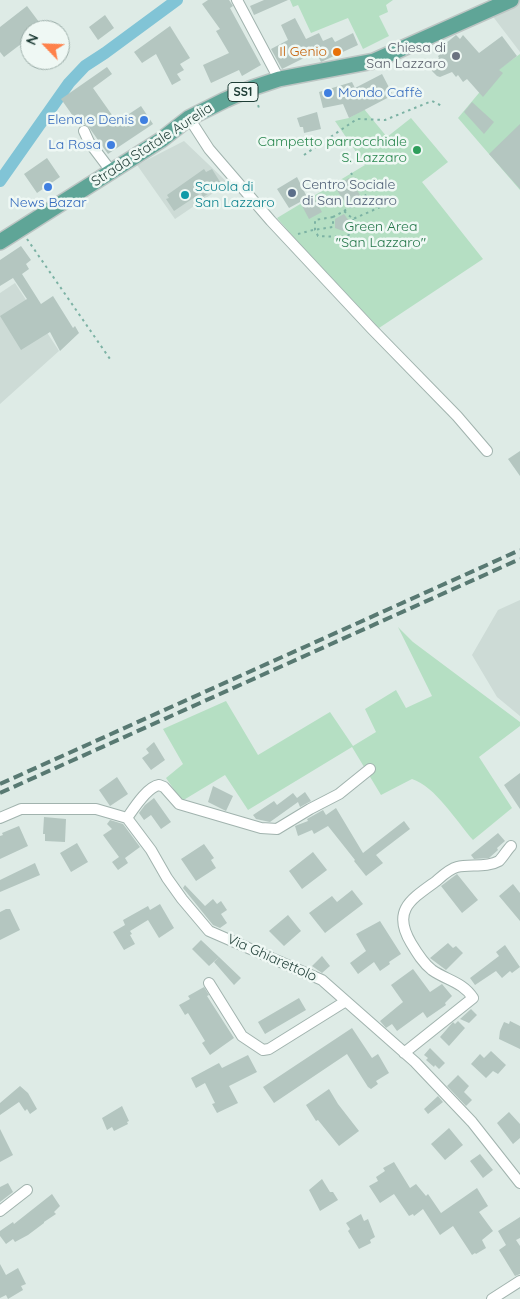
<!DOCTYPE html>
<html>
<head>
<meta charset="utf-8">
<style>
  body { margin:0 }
  #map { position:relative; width:520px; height:1299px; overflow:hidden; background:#deebe6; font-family:Quicksand,sans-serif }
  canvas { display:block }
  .north { position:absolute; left:20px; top:20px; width:50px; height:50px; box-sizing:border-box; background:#eff8f4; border:1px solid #9bada8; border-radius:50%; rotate:294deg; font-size:14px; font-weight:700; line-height:20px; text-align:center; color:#1e3d36 }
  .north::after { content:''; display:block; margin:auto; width:18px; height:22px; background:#fe814a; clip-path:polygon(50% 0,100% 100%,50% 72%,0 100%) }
</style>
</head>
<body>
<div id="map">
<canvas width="520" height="1299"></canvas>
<div class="north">N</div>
</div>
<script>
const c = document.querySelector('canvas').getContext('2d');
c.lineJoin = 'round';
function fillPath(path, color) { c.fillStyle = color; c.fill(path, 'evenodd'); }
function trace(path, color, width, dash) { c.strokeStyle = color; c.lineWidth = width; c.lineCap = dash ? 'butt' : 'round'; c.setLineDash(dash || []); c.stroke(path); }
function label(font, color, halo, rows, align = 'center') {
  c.font = font + ' Quicksand,sans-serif'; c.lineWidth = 5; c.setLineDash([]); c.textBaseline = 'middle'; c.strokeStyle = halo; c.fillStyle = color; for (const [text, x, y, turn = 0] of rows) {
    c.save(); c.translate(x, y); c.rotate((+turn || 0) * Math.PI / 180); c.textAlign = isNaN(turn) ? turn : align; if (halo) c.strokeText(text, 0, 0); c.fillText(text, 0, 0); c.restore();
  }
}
const built = new Path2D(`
  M520 2V52L491 14Z
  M184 141 228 183 175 219 137 165Z
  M15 283 59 351 0 404V293Z
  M520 600V716L497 697 472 655 498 610Z`);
const green = new Path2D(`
  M290 0H393L386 5 388 12 379 16 389 36 363 49 348 18 311 33 298 5 293 7Z
  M520 54V190L458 118 499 69Z
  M364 109 387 137 411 118 448 162 422 182 483 259 379 328 298 242 277 218 365 165 335 121 349 118Z
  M398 627 413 642 520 722V726L479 757 512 808 473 840C457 822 435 786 412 779L381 795 352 747 248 810 225 775 182 801 166 778 183 764 163 729 226 701 258 755 330 712 353 746 376 732 365 709 396 690 406 708 432 696Z`);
const canal = new Path2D(`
  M0 181 69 83 85 66 105 53 177 0`);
const building = new Path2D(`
  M208 0H229L233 6 230 8 261 65 242 76 239 70 211 83 203 65 229 53 216 31 220 29 202 4Z
  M264 0H288L254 15 250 6Z
  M27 6 45 30H30V37L4 57 0 52V27Z
  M105 15 114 28 98 40 89 27Z
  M295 18 306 39 319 33 323 41 332 37 335 42 353 33 358 45 321 62 316 52 282 69 271 49 288 40 281 25Z
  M170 26 190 58 180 64 184 70 177 74 181 80 172 85 156 54 142 63 134 52Z
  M456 35 460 39 463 35 479 53 502 36 517 56 499 70 503 73 483 97 467 79 463 82 458 75 456 77 452 72 440 77 437 76 432 71 431 67 439 58 438 56 442 53 440 48Z
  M107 67 112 74 93 88 117 122 141 106 153 124 108 154 88 126 84 124 80 126 61 99Z
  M382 74 393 95 349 118 343 104 323 108 319 92 352 82 355 88Z
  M472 102 494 122 484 134 464 112Z
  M317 112 321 129 304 133 303 127H300L297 118Z
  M520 124V189L489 154Z
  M47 158 60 177 37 193 24 174Z
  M204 169 206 172 212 169 222 185 203 197 201 193 174 211 166 199 169 198 167 195Z
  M297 177 310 203 315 200 322 212 309 219 300 202 289 208 277 189Z
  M349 178 360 195 346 204 335 187Z
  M344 214 349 221V227L343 231 335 228V219Z
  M21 246 31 260 26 264 29 269 22 274 41 304 53 296 73 328 75 326 79 333 60 351 50 332 21 350 0 316 27 299 13 278 0 286V260Z
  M520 451V476L508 459Z
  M154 742 165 760 151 770 142 758 149 753 146 749Z
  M520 773V809L504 785Z
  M117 777 128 794 110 806 99 790Z
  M213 786 233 796 226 811 208 802Z
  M305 792 311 801 300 807 298 802 270 822 256 819 253 815 274 801 277 805 293 793 297 798Z
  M154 798 171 822 161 829 151 815 144 820 139 813 145 805Z
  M336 808 363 853 404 821 410 829 376 855 383 863 366 876 354 861 355 860 328 826 314 834 312 830 298 836 295 826 308 821 307 819 323 810 326 815Z
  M44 817 66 819 65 842 45 841V834H43Z
  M110 820 123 824 140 847 125 858 128 863 118 870 112 862 119 857 103 835 112 829 107 824Z
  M19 826 28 846 0 859V836L3 835 2 833Z
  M498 833 505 841 497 848 498 850 489 858 474 859 471 855Z
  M77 843 88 862 71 872 60 853Z
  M204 844 214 858 211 860 216 868 196 881 181 859Z
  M313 852 327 870 302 889 289 871Z
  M35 863 40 875 0 892V880Z
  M457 874 478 900 462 913 441 886Z
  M513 884 520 893V921L499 896Z
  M185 885 205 906 213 899 217 904 221 901 227 910 221 914 227 923 220 928 213 925 183 888Z
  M352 890 363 904 325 933 309 913 332 896 337 902Z
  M160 904 174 928 159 938 148 920 130 931 132 934 130 935 135 944 124 950 113 932 125 925 123 920 148 906 150 910Z
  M6 909H10L20 930 0 940V912Z
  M288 915 301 931 284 946 269 931Z
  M380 921 401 954 389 962 390 964 380 971 374 962 358 974 350 963 366 951 356 934Z
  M201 940 219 957 209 966 192 949Z
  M448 943 453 948 456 946 463 953 446 970 430 958Z
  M505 945 520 967 512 973 510 971 502 978 496 971 475 985 470 978 499 956 496 952Z
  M322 956 330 966 322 973 312 966Z
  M219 957 241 978 234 985 214 962Z
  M413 969 430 992 442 984 452 996 445 1003 446 1005 427 1018 423 1012 397 1031 392 1024 386 1028 380 1021 403 1002 391 985Z
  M204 987 209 995 207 996 234 1038 210 1055 202 1043 205 1041 188 1013 185 1015 179 1005 190 999 188 996Z
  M299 998 306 1010 265 1034 258 1022Z
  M471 1009 477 1015 469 1023 460 1019Z
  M458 1021 465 1028 449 1046 440 1037 453 1022 455 1024Z
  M510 1021 520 1026V1049L499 1039 500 1031 504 1022 509 1024Z
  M352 1028 372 1058 378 1054 389 1073 376 1081 378 1084 371 1089 368 1087 347 1054 274 1103 263 1087Z
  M430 1048 445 1063 439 1069 435 1065 434 1067 426 1060 428 1058 424 1055Z
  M491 1051 506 1065 498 1074 493 1071 486 1078 471 1064 480 1054 484 1058Z
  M248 1055 257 1072 229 1086 238 1103 217 1113 212 1104 215 1103 205 1083 196 1088 191 1078 219 1063 222 1068Z
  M458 1075 469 1086 464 1092 472 1100 466 1106 447 1086Z
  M20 1086 28 1093 37 1109 30 1114 27 1109 25 1111 19 1102 0 1115V1103Z
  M329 1089 338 1104 359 1131 339 1146 318 1120 316 1121 306 1105Z
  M438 1096 443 1102 428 1114 424 1109Z
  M122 1106 129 1121 127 1122 128 1124 114 1131 112 1127 107 1130 102 1118Z
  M509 1112 520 1124V1138L513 1144 497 1123Z
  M449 1128 463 1145 445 1160 431 1144Z
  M0 1129 13 1155 0 1162Z
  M480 1154 493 1170 483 1178 470 1161Z
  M394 1162 410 1188 416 1184 426 1196 428 1194 441 1213 477 1188 488 1206 479 1212 493 1231 482 1240 486 1248 476 1254 475 1253 472 1255 453 1226 440 1235 423 1209 414 1216 413 1214 409 1216 394 1194 380 1203 369 1186 378 1181 376 1177 385 1171 383 1168Z
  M322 1179 330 1192H333L338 1200 320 1211 309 1190Z
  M8 1183 13 1192 0 1202V1187Z
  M52 1194 60 1206 54 1212 56 1214 44 1222V1223L28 1235 15 1242 13 1239 6 1244 0 1236V1231L13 1222 14 1224Z
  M361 1214 364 1221 368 1219 375 1237 370 1240 371 1243 359 1249 348 1231 350 1229 346 1223Z
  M520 1217V1238L516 1240 520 1246V1274L515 1276 499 1250 506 1245 498 1231Z
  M0 1264 6 1275 18 1268 26 1284 21 1286 23 1290 8 1299 6 1295 0 1298Z`);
const path = new Path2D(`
  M256 99 259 108
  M304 155 357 119 385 120 432 101 442 106
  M344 211 366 196 351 173
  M333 217 315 220V230L318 236 346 237 355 230 353 219
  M298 234 313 230 333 227V217L344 211 353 219 385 205
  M27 239 110 359`);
const street = new Path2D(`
  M237 0 279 79
  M189 118 209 149 271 221 372 329 457 416 487 451
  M84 131 89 142 111 171
  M0 818 21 809H96L127 818 151 850 167 878 182 899 209 931 322 980 415 1062 472 1122 520 1183
  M127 818C134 808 147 787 159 785L164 787 179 804 261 828 277 829 310 809 339 794 370 769
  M209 983 242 1036 263 1050 269 1049 346 1001
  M404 1053 473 998C463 982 446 980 432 970 423 963 417 953 411 943 392 911 410 900 435 882 441 877 449 869 457 867 470 864 487 868 499 861 503 857 507 850 511 846
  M0 1211 27 1190
  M492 1299 520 1281`);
const primary = new Path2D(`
  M0 242 161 140 189 118 225 100 252 88 279 79 374 61 511 0`);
const rail = new Path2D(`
  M0 784 520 550
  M0 793 520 559`);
const markers = [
  [337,52,5,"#e8710a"],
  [456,56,5,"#6b7280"],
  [328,93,5,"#3f7fe0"],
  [144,120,5,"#3f7fe0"],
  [111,145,5,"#3f7fe0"],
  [417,150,5,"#2e9e5b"],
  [48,187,5,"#3f7fe0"],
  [292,193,5,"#5c6f8a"],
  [185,195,5,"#0f9aa8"]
];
const shields = [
  [243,92,30]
];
const shieldNames = [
  ["SS1",243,92]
];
const worshipNames = [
  ["Chiesa di",446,48],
  ["San Lazzaro",446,64]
];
const foodNames = [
  ["Il Genio",327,52]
];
const shopNames = [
  ["Mondo Caffè",338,93,"left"],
  ["Elena e Denis",134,120],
  ["La Rosa",101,145],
  ["News Bazar",48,203,"center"]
];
const leisureNames = [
  ["Campetto parrocchiale",407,142],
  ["S. Lazzaro",407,158]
];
const streetNames = [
  ["Strada Statale Aurelia",152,145,-33],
  ["Via Ghiarettolo",272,958,24]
];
const serviceNames = [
  ["Centro Sociale",302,185],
  ["di San Lazzaro",302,201]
];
const cultureNames = [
  ["Scuola di",195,187],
  ["San Lazzaro",195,203]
];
const parkNames = [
  ["Green Area",381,227],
  ["\"San Lazzaro\"",381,243]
];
fillPath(built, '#cddbd6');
fillPath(green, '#b5dfc3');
trace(canal, '#81c4d6', 12);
fillPath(building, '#b4c6c0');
trace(street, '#a1b3ae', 12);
trace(primary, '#bcc5c3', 18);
trace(path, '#7cb2a4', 2, [2.5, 4]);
trace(street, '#fff', 10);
trace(primary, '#5fa597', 15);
trace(rail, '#587972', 4, [10, 5]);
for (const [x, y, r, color] of markers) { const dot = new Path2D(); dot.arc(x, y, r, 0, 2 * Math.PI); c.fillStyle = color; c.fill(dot); trace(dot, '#eff8f4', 2); }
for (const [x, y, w] of shields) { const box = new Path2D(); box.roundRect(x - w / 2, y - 9.5, w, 19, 4); c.fillStyle = '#eff8f4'; c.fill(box); trace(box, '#1e3d36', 1); }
label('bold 12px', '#1e3d36', null, shieldNames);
label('14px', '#5b616d', '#eff8f4', worshipNames, 'right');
label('14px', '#c56008', '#eff8f4', foodNames, 'right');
label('14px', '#366cbe', '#eff8f4', shopNames, 'right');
label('14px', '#27864d', '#eff8f4', leisureNames, 'right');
label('14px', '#1e3d36', '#eff8f4', streetNames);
label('14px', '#4e5e75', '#eff8f4', serviceNames, 'left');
label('14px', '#0d838f', '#eff8f4', cultureNames, 'left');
label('14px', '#25774a', '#eff8f4', parkNames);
</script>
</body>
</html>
